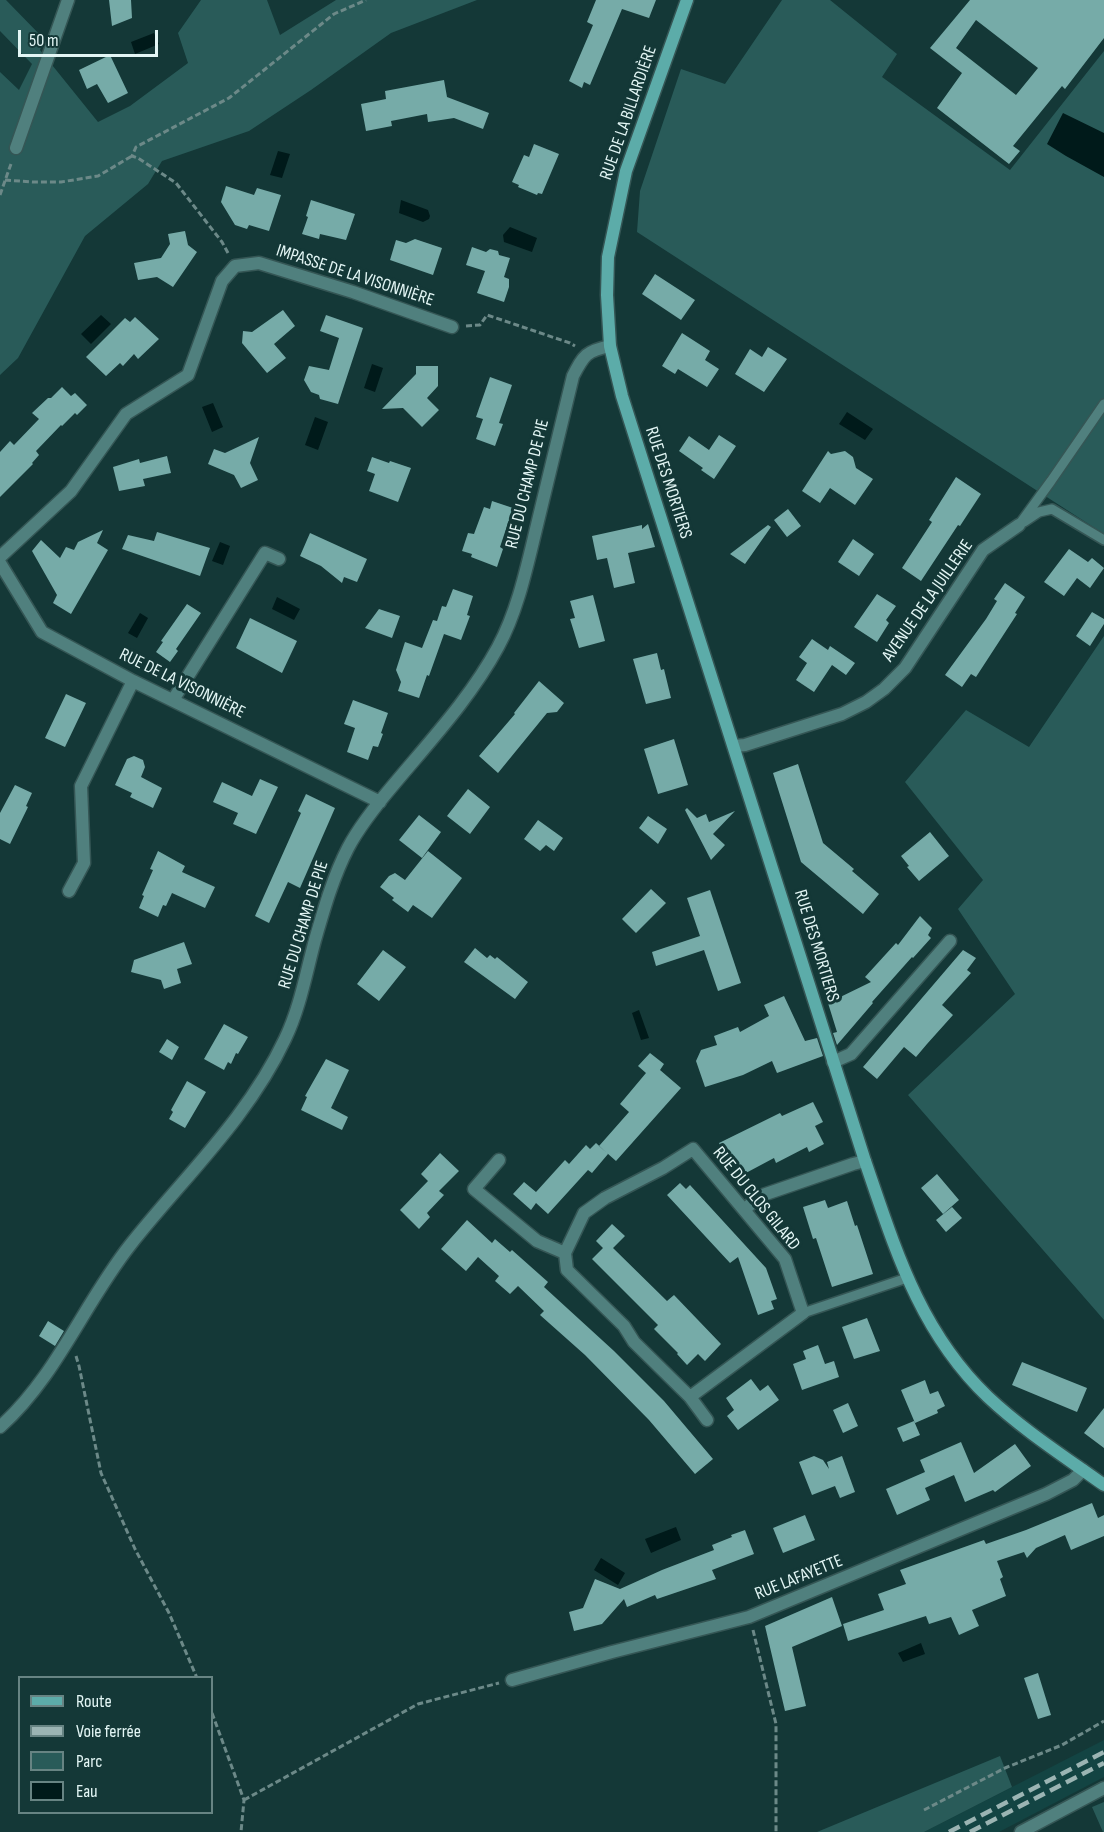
<!DOCTYPE html>
<html>
<head>
<meta charset="utf-8">
<style>
  body { margin:0 }
  #map { position:relative; width:1104px; height:1832px; overflow:hidden; background:#143837; font-family:"Sofia Sans Condensed",sans-serif }
  canvas { display:block }
  .legend { position:absolute; left:18px; top:1676px; width:195px; height:138px; box-sizing:border-box; background:#143837; border:2px solid #678483; margin:0; padding:8px 10px; list-style:none; font-size:18px; color:#e3f6f5 }
  .legend li { display:flex; align-items:center; gap:12px; height:30px }
  .legend b { width:30px; border:2px solid #678483 }
  .scale { position:absolute; left:18px; top:30px; width:140px; height:27px; box-sizing:border-box; border:3px solid #e3f6f5; border-top:0; padding-left:8px; font-size:18px; line-height:21px; white-space:nowrap; color:#e3f6f5; -webkit-text-stroke:4px #143837; paint-order:stroke }
</style>
</head>
<body>
<div id="map">
<canvas width="1104" height="1832"></canvas>
<ul class="legend">
<li><b style="height:8px;background:#5caca9"></b>Route</li>
<li><b style="height:8px;background:#9bb4b3"></b>Voie ferrée</li>
<li><b style="height:16px;background:#295b59"></b>Parc</li>
<li><b style="height:16px;background:#001a1a"></b>Eau</li>
</ul>
<div class="scale">50 m</div>
</div>
<script>
const c = document.querySelector('canvas').getContext('2d');
c.lineJoin = 'round';
function fillPath(path, color) { c.fillStyle = color; c.fill(path, 'evenodd'); }
function trace(path, color, width, dash) { c.strokeStyle = color; c.lineWidth = width; c.lineCap = dash ? 'butt' : 'round'; c.setLineDash(dash || []); c.stroke(path); }
function label(font, color, halo, rows, align = 'center') {
  c.font = font + ' "Sofia Sans Condensed",sans-serif'; c.lineWidth = 6; c.setLineDash([]); c.textBaseline = 'middle'; c.strokeStyle = halo; c.fillStyle = color; for (const [text, x, y, turn = 0] of rows) {
    c.save(); c.translate(x, y); c.rotate((+turn || 0) * Math.PI / 180); c.textAlign = isNaN(turn) ? turn : align; if (halo) c.strokeText(text, 0, 0); c.fillText(text, 0, 0); c.restore();
  }
}
const built = new Path2D(`
  M1104 1740V1777L999 1832H924Z`);
const green = new Path2D(`
  M0 0H6L44 39 40 50 98 122 130 106 188 63 178 33 201 0H267L280 35 336 0H477L391 33 311 90 249 131 162 161 148 184 85 236 18 358 0 375V72L19 90 32 64 0 31Z
  M782 0H830L897 54 882 77 1010 170 1104 51V534L637 232 640 191 681 69 725 84Z
  M1104 636V1320L908 1095 1015 994 958 909 983 880 905 782 966 710 1029 747Z
  M1000 1756 1012 1787 924 1832H817Z
  M1104 1802V1832H1103L1092 1807Z`);
const water = new Path2D(`
  M154 33 159 44 135 54 131 42Z
  M1063 113 1104 133V177L1066 156 1047 144Z
  M278 151 290 154 282 178 270 175Z
  M401 200 428 210 430 216 429 219 423 222 399 213Z
  M510 227 537 238 532 252 504 242 503 235Z
  M101 315 111 324 91 344 81 334Z
  M372 364 383 368 375 392 364 388Z
  M213 403 223 427 212 432 202 407Z
  M847 412 873 429 865 440 839 424Z
  M315 417 328 422 318 450 305 445Z
  M220 542 230 546 223 565 212 561Z
  M277 597 300 609 294 620 272 609Z
  M140 613 148 618 137 638 128 633Z
  M639 1010 649 1038 641 1040 632 1013Z
  M676 1527 681 1540 651 1553 645 1539Z
  M601 1558 625 1573 618 1585 594 1570Z
  M921 1643 925 1654 903 1662 898 1653Z`);
const building = new Path2D(`
  M109 0H131L132 18 112 26Z
  M596 0H656L649 18 622 9 590 85 584 82 582 88 569 81 593 25 587 22Z
  M970 0H1104V38L1065 89 1062 86 1013 146 1020 151 1009 164 937 108 962 73 930 48ZM976 20 1038 68 1016 95 956 48Z
  M110 55 128 93 108 103 97 84 87 89 79 70Z
  M444 80 447 97 489 113 483 129 454 118 428 122 427 114 391 121 392 126 366 131 361 104 386 99 385 91Z
  M534 144 559 154 542 194 538 193 537 195 518 187 519 185 512 182 524 155 529 157Z
  M226 186 254 195 257 188 281 195 269 231 249 225 247 229 235 225 221 202Z
  M311 200 355 214 346 240 320 234 319 239 302 234 308 217 306 216Z
  M185 231 188 245 197 252 173 287 157 277 138 280 134 263 161 258 170 244 168 234Z
  M415 239 442 248 433 275 390 260 396 240 406 243Z
  M472 247 486 252 490 249 498 251 499 255 510 258 504 277 509 279V287L504 302 477 293 485 271 466 265Z
  M655 274 695 300 681 320 642 294Z
  M283 310 295 326 274 344 286 358 267 373 242 343 243 331 252 332Z
  M326 315 363 328 338 404 320 399 319 395 311 392 304 380 309 366 329 370 339 338 320 331Z
  M135 317 159 339 138 359 134 354 123 366 120 363 106 376 86 357 125 318 130 322Z
  M682 333 710 351 705 360 719 369 707 387 678 369 675 374 662 366Z
  M768 347 787 359 764 392 735 374 750 349 762 357Z
  M416 366H438V386L427 398 439 410 422 427 403 408 382 409 416 374Z
  M490 377 512 385 499 423 503 424 495 446 476 439 483 419 476 417Z
  M62 387 71 396 75 393 87 405 77 415 75 413 62 426 61 425 36 451 39 455 32 463 33 464 0 497V452L10 441 14 445 39 419 32 413 48 398H51Z
  M719 435 736 446 714 479 701 470 703 468 679 451 689 436 709 450Z
  M259 437 250 463 258 480 241 488 234 475 208 464 214 449 225 453Z
  M828 451 831 454 845 451 853 457 856 468 873 479 855 505 830 488 820 503 802 491Z
  M167 456 171 473 143 479 145 486 119 491 113 467 139 459 140 463Z
  M372 457 389 463 390 461 411 468 398 502 369 491 375 474 367 471Z
  M956 477 981 494 960 526 958 525 921 581 902 568 932 522 929 520Z
  M492 501 513 508 500 547 503 549 497 567 471 557 472 554 462 551 468 533 474 534 484 507 490 509Z
  M788 509 801 526 787 537 774 520Z
  M648 524 655 547 628 553 635 583 614 588 607 558 597 560 592 536 642 525V529Z
  M768 525 771 527 745 564 730 554Z
  M103 530 97 543 108 550 71 614 53 603 57 595 32 551 41 540 60 558 66 547 74 550 78 542Z
  M157 532 210 548 200 576 122 549 128 535 154 541Z
  M310 533 367 559 357 582 344 577 342 583 321 566 300 556Z
  M853 539 874 554 859 576 838 562Z
  M1069 549 1088 562 1092 558 1104 568 1090 588 1077 578 1064 596 1044 582Z
  M1005 583 1025 597 1015 613 1017 614 976 677 971 674 962 687 945 675 986 619 997 601 994 599Z
  M453 589 473 596 467 615 470 616 461 640 444 634 429 676 427 675 419 698 398 691 401 682 396 670 405 642 422 648 433 620 437 621 442 606 446 607Z
  M877 594 896 606 886 620 889 623 877 642 854 627Z
  M593 595 605 641 579 648 570 619 575 618 570 601Z
  M187 604 201 613 176 649 178 651 170 662 156 652 163 642 161 641Z
  M379 609 400 616 392 638 365 628Z
  M1092 612 1104 619V624L1090 646 1076 636Z
  M250 618 297 641 282 673 236 648Z
  M812 639 828 650 830 646 855 663 846 675 832 665 814 692 796 680 807 663 799 657Z
  M657 653 661 670 664 669 671 698 646 704 633 659Z
  M539 681 564 703 557 712 547 713 498 773 479 756 515 714 514 713Z
  M66 694 86 703 65 747 45 738Z
  M353 700 388 713 381 733 383 734 378 747 373 746 368 760 347 752 355 728 344 724Z
  M674 739 688 785 658 794 644 749Z
  M134 756 143 760 145 767 141 777 162 788 153 808 130 797 132 793 115 785 127 759Z
  M798 764 823 843 854 869 852 871 879 894 863 914 801 862 773 773Z
  M260 779 278 787 256 834 233 824 238 813 213 802 222 782 252 796Z
  M15 785 32 793 26 806 28 807 10 844 0 839V813Z
  M468 789 490 807 470 834 447 816Z
  M306 794 335 808 300 888 288 882 269 923 255 916 301 813 298 811Z
  M687 808 697 818 706 814 709 822 735 811 713 834 725 845 711 860 685 810Z
  M419 815 441 832 422 858 399 840Z
  M648 816 667 829 658 844 639 828Z
  M538 820 563 838 554 851 546 845 540 851 524 839Z
  M930 832 949 856 919 881 907 867 909 866 901 856Z
  M158 851 185 866 182 872 215 887 205 908 172 893 166 906 163 905 158 917 139 908 144 896 142 895 153 870 150 869Z
  M428 851 462 878 432 918 413 905 408 912 392 900 394 898 380 887 389 876 395 873 405 880Z
  M651 889 666 903 636 933 622 919Z
  M710 890 741 983 718 991 704 950 656 966 652 952 700 936 687 898Z
  M920 916 932 928 928 935 931 938 913 958 912 957 872 1002 873 1003 837 1045 833 1033 837 1032 828 1003 871 982 865 977 896 943 898 945Z
  M184 942 192 964 177 969 181 983 164 989 161 980 131 972 134 960Z
  M475 948 487 958 490 955 495 959 497 957 528 982 515 999 464 962Z
  M383 950 406 967 379 1001 357 984Z
  M963 950 976 958 967 970 971 973 942 1005 953 1015 927 1044 916 1057 904 1047 877 1079 863 1067Z
  M784 996 805 1041 817 1038 823 1056 777 1073 772 1061 743 1075 705 1087 696 1061 701 1050 717 1045 714 1036 738 1027 740 1032 769 1016 764 1005Z
  M224 1024 248 1037 238 1054 236 1053 231 1064 228 1062 224 1070 204 1059Z
  M167 1039 179 1047 172 1060 159 1052Z
  M650 1053 664 1064 660 1070 681 1088 616 1161 599 1146 629 1112 620 1104 646 1073 638 1066Z
  M326 1059 349 1070 331 1108 348 1117 342 1130 301 1110 307 1097 305 1096Z
  M187 1081 206 1092 185 1128 169 1119 173 1112 171 1110Z
  M813 1102 823 1122 815 1126 824 1144 809 1152 807 1147 776 1163 774 1158 744 1174 734 1156 727 1159 719 1143 780 1113 782 1116Z
  M596 1143 608 1154 592 1173 588 1170 548 1214 536 1203 531 1210 513 1194 524 1182 536 1192 565 1160 569 1164 586 1145 590 1149Z
  M440 1153 459 1171 439 1191 444 1195 427 1213 430 1217 419 1229 400 1210 428 1181 421 1174Z
  M937 1174 959 1200 943 1214 921 1188Z
  M680 1183 686 1189 690 1185 766 1268 777 1299 771 1301 774 1309 758 1315 738 1257 730 1263 667 1195Z
  M825 1200 828 1208 847 1201 855 1226 857 1225 873 1274 832 1287 816 1238 813 1239 803 1207Z
  M952 1207 962 1218 946 1232 936 1220Z
  M467 1220 492 1243 495 1239 510 1252 512 1250 548 1282 544 1287 614 1351 664 1401 713 1459 695 1474 649 1420 585 1355 540 1315 544 1311 518 1286 510 1294 495 1281 499 1276 478 1257 466 1271 441 1249Z
  M612 1224 625 1236 613 1248 667 1301 674 1295 721 1344 705 1361 698 1354 687 1365 677 1354 678 1353 654 1329 658 1325 592 1259 603 1248 596 1241Z
  M867 1318 880 1351 854 1359 842 1327Z
  M48 1321 64 1331 55 1346 39 1336Z
  M818 1345 825 1364 834 1361 839 1377 802 1390 793 1364 806 1359 803 1351Z
  M1022 1362 1087 1388 1077 1412 1012 1385Z
  M751 1379 760 1391 768 1385 779 1400 738 1430 727 1416 734 1410 726 1398Z
  M925 1380 930 1394 938 1391 945 1406 937 1410 938 1413 915 1423 901 1390Z
  M848 1403 858 1426 843 1433 833 1410Z
  M1104 1408V1448L1084 1433Z
  M914 1421 920 1435 903 1442 897 1428Z
  M961 1442 974 1473 1015 1444 1031 1466 995 1492 993 1490 965 1502 954 1475 925 1488 930 1500 897 1515 886 1489 925 1472 920 1460Z
  M814 1456 823 1460 829 1469 827 1462 842 1456 855 1492 840 1498 835 1486 812 1495 799 1462Z
  M1092 1503 1098 1518 1104 1515V1536L1071 1550 1065 1535 1036 1548 1027 1558 1024 1552 997 1561 1003 1577 1000 1579 1006 1596 972 1610 979 1626 959 1635 951 1617 929 1624 926 1616 848 1641 843 1624 884 1610 878 1594 906 1584 900 1570 984 1540 986 1544 1026 1530Z
  M805 1515 815 1540 783 1553 773 1528Z
  M745 1530 754 1554 712 1570 716 1579 657 1599 655 1595 627 1607 624 1599 602 1624 574 1631 569 1612 583 1608 595 1579 620 1589 662 1570 714 1550 712 1545 732 1537 731 1535Z
  M832 1597 842 1626 792 1647 806 1706 785 1711 765 1626Z
  M1038 1673 1051 1715 1038 1719 1024 1678Z`);
const path = new Path2D(`
  M5 180 32 182H61L98 176 132 156
  M0 195 12 161
  M228 253 222 242 176 183 138 158 132 156 136 147 229 98 334 14 366 0
  M466 326 480 325 487 315 570 343 575 346
  M76 1356 79 1366 101 1473 135 1549 169 1613 197 1678
  M753 1630 776 1724V1832
  M212 1713 244 1800 241 1832
  M244 1800 418 1704 499 1683
  M924 1810 1005 1768 1062 1745 1104 1721`);
const lane = new Path2D(`
  M1024 522 1039 512 1052 509 1104 540
  M1019 525 1051 481 1104 404
  M803 1313 907 1278`);
const street = new Path2D(`
  M16 148 68 0
  M0 557 71 491 126 414 188 375 222 281 235 266 259 263 353 292 452 327
  M0 563 42 632 133 681 380 802
  M173 700 265 553 279 559
  M734 746 745 745 842 714 866 702 884 689 905 668 983 550 1019 525
  M69 891 84 863 81 786 133 681
  M833 1062 851 1054 950 941
  M693 1149 785 1259 803 1313 690 1397 634 1342 624 1326 567 1270 565 1253 584 1213 605 1198 663 1168Z
  M499 1160 474 1189 537 1241 565 1253
  M744 1210 760 1196 853 1164 865 1161
  M690 1397 707 1420
  M0 1427C57 1376 84 1303 131 1244 184 1177 248 1118 285 1039 300 1008 306 973 315 940 324 909 333 877 348 848 360 825 378 803 395 783 431 740 471 697 498 647 518 610 527 566 537 525 549 475 561 426 573 376 584 355 586 351 610 346
  M512 1680 612 1652 749 1617 1046 1494 1073 1480 1083 1470
  M1021 1832 1104 1788`);
const secondary = new Path2D(`
  M687 0 626 171 608 257 607 295 610 346 622 396 865 1161C895 1248 919 1331 988 1397 1023 1430 1065 1457 1104 1485`);
const rail = new Path2D(`
  M949 1832 1104 1752
  M970 1832 1104 1763`);
const streetNames = [
  ["RUE DE LA BILLARDIÈRE",629,113,-71],
  ["IMPASSE DE LA VISONNIÈRE",355,276,18],
  ["RUE DES MORTIERS",668,483,72],
  ["RUE DU CHAMP DE PIE",528,484,-76],
  ["AVENUE DE LA JUILLERIE",928,601,-55],
  ["RUE DE LA VISONNIÈRE",182,684,26],
  ["RUE DU CHAMP DE PIE",304,925,-73],
  ["RUE DES MORTIERS",816,946,73],
  ["RUE DU CLOS GILARD",756,1199,51],
  ["RUE LAFAYETTE",799,1578,-22]
];
fillPath(built, '#134443');
fillPath(green, '#295b59');
fillPath(water, '#001a1a');
fillPath(building, '#76aba8');
trace(lane, '#355655', 12);
trace(street, '#355655', 15);
trace(secondary, '#355655', 15);
trace(path, '#6c8988', 3, [6, 3]);
trace(lane, '#50807e', 9);
trace(street, '#50807e', 12);
trace(secondary, '#5caca9', 12);
trace(rail, '#9bb4b3', 4.5, [12, 6]);
label('18px', '#e3f6f5', '#143837', streetNames);
</script>
</body>
</html>
